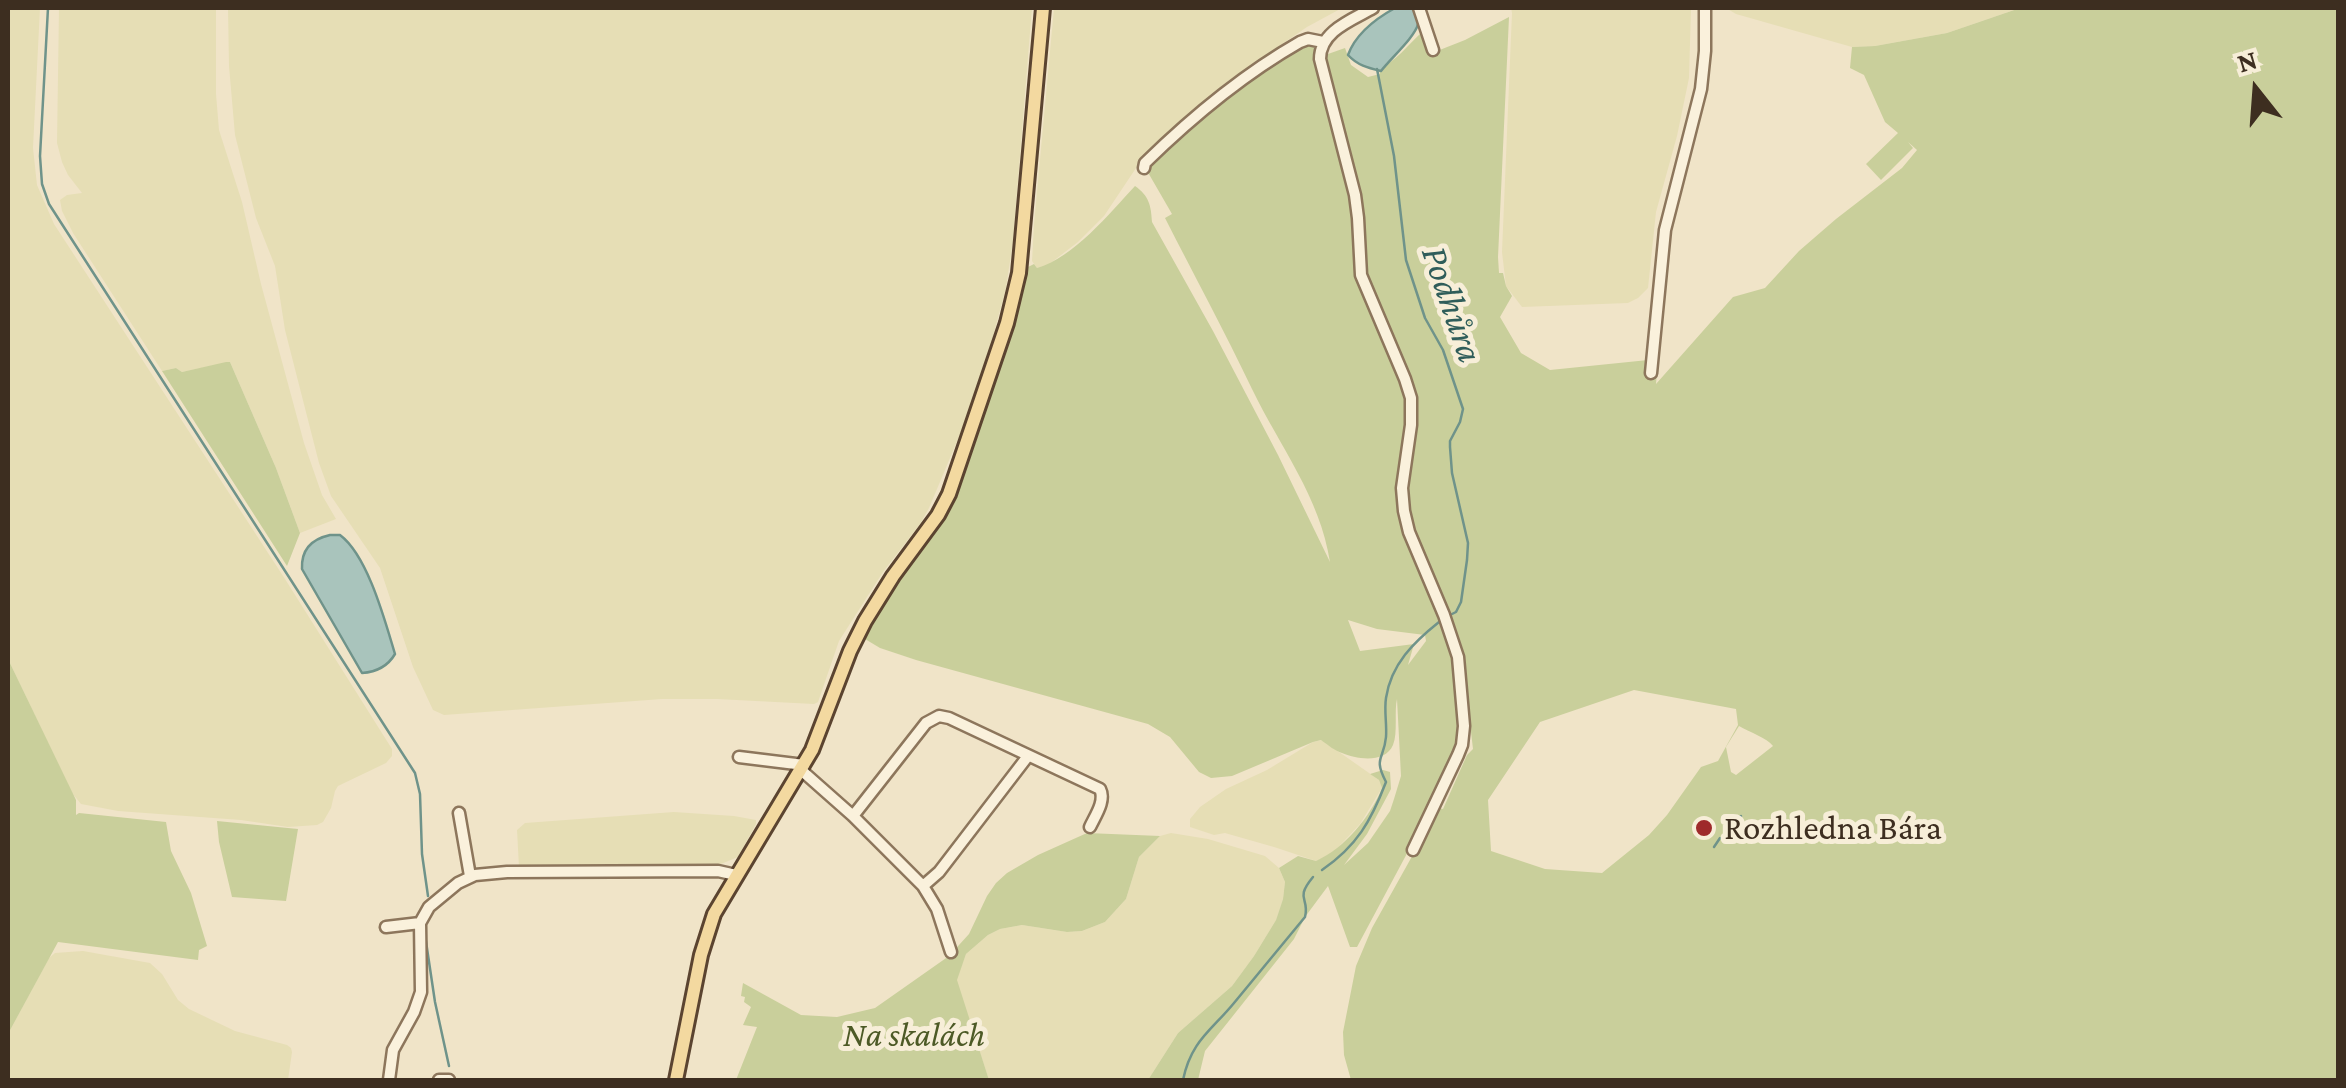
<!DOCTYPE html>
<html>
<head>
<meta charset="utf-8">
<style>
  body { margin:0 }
  #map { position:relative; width:2346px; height:1088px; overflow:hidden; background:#f0e4c8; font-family:"Crimson Pro",serif }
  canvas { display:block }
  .frame { position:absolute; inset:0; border:10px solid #3d2e20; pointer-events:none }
  .north { position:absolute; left:2206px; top:40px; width:100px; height:100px; -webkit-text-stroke:8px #f7eed8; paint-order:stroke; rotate:343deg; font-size:28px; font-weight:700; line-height:40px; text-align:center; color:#3d2e20 }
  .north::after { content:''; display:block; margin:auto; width:35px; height:45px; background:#3d2e20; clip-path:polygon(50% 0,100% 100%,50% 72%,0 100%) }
</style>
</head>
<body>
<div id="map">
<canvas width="2346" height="1088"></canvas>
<div class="frame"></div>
<div class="north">N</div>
</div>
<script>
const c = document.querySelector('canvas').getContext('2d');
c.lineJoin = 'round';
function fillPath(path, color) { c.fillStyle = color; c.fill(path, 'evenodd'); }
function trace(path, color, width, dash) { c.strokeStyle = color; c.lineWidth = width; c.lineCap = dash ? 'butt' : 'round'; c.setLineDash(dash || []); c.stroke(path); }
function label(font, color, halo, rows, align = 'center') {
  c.font = font + ' "Crimson Pro",serif'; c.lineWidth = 10; c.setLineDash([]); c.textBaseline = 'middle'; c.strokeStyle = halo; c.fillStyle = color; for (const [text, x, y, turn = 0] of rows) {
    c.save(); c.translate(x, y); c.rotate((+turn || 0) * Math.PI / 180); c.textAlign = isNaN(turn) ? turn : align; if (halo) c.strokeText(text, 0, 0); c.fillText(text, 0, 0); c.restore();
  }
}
const farmland = new Path2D(`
  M8 8H40L33 148 37 185 54 224 285 579 392 749V756L386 763 338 786 335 791 331 808 323 822 317 825 288 827 241 820 118 811 81 804 72 793 8 659Z
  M59 8H216V94L219 130 242 202 261 284 304 443 322 495 336 519 300 533 276 468 230 362 182 372 176 368 162 371 73 233 62 211 60 200 67 195 82 193 68 175 62 162 57 143Z
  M228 8H1032L1013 241 1006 288 991 344 963 427 929 508 920 524 883 572 839 641 818 702 814 704 717 699H662L444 715 433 710 413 667 380 568 331 496 319 463 285 330 275 266 256 218 235 135 229 66Z
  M1054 8H1342L1307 27 1227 82 1163 138 1138 165 1104 216 1078 242 1048 265 1037 268 1032 261 1034 224Z
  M1511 8H1691L1689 78 1677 136 1656 212 1648 288 1638 298 1628 303 1522 307 1506 286 1502 252 1512 13Z
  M1726 8H2020L1947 33 1875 46 1852 47 1736 14Z
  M1322 740 1379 780 1382 788 1360 824 1331 855 1316 861 1274 847 1225 833 1214 835 1190 827V819L1200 807 1226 789 1267 770 1313 742Z
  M674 812 734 816 756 820V824L738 857 716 866 519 867 517 830 525 823Z
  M1171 833 1208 839 1265 856 1279 868 1285 882 1283 899 1276 920 1254 956 1232 986 1178 1033 1148 1080H989L956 980 966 954 988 935 1000 929 1022 925 1067 932 1082 931 1105 922 1126 899 1139 857 1160 836Z
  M83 951 150 963 162 974 178 1000 189 1009 235 1031 287 1045 291 1048 292 1052 288 1080H8V1034L49 958 55 953Z`);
const green = new Path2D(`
  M2020 8H2338V1080H1351L1344 1055 1343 1032 1356 966 1372 928 1439 808 1443 809 1467 755 1473 749 1462 656 1432 577 1423 581 1454 648 1459 734 1427 816 1357 947H1350L1328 886 1305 917 1294 939 1205 1051 1198 1080H1148L1178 1033 1232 986 1254 956 1276 920 1283 899 1285 882 1279 868 1298 856 1316 861C1345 848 1370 817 1382 788L1379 780 1370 774 1383 770 1390 772 1391 789 1367 834 1344 865 1368 843 1390 811 1394 799 1401 776 1397 699C1394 711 1398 733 1393 745 1385 764 1356 759 1342 753 1335 751 1328 745 1321 740L1313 742 1232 776 1211 778 1199 772 1170 737 1148 724 916 660 880 648 865 639 863 631 931 526 1020 278 1026 268 1034 264 1037 268C1073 258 1110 213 1135 186 1149 196 1151 205 1152 222L1213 331 1278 455 1330 562C1320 497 1280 447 1252 389 1225 332 1194 275 1165 218L1172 214 1146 169C1191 120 1246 81 1302 44L1327 48 1328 54 1345 48 1351 65 1368 77 1380 74 1379 69C1396 61 1407 46 1421 33L1425 34 1432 53 1465 40 1509 17 1498 257 1499 273H1503L1506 286 1512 296 1500 317 1521 353 1550 370 1658 359 1656 384 1733 297 1765 288 1799 251 1836 219 1902 168 1917 150 1908 142 1913 148 1881 180 1866 164 1898 133 1885 122 1864 75 1850 68 1852 47 1875 46 1947 33ZM1348 620 1377 629 1425 635 1426 641 1408 665 1414 644 1360 651ZM1634 690 1736 709 1738 725 1718 761 1701 767 1667 815 1649 835 1602 873 1545 869 1491 851 1488 800 1540 722ZM1739 726C1749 732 1767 738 1773 746L1736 775 1731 772 1726 747Z
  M226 362H230L276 468 300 533 287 566 162 371 176 368 182 372Z
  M8 659 76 800V815L79 813 166 822 171 851 191 893 207 946 199 950 198 960 58 942 8 1034Z
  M217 821 298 829 286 901 232 897 219 842Z
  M1087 833 1160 836 1139 857 1126 899 1105 922 1082 931 1067 932 1022 925 1000 929 988 935 966 954 957 980 989 1080H736L757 1027 743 1025 751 1007 744 1002 745 997 741 996 743 983 801 1015 837 1017 875 1008 949 956 969 934 987 896 996 883 1007 873 1038 855Z`);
const water = new Path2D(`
  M1395 8H1415C1417 13 1420 17 1418 24 1415 37 1390 59 1381 71 1368 68 1357 65 1348 55 1356 33 1375 19 1395 8Z
  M330 535H340C368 556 385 621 395 654 388 666 376 672 362 673L302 569C301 549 312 539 330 535Z`);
const stream = new Path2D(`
  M48 8 40 156 42 184 49 204 415 773 420 794 422 854 428 896
  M1377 69 1394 156 1406 260 1425 318 1443 350 1463 409 1460 422 1450 441V447L1452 473 1468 543 1467 560 1461 602 1456 612 1450 615
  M1735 821 1741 816
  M1714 847 1720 838
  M1322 870C1357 846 1371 821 1386 782 1373 757 1384 760 1386 737 1387 724 1384 711 1386 698 1391 664 1414 642 1439 622
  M425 935 435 1002 449 1066
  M1183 1080C1191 1041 1211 1031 1234 1003 1258 974 1282 945 1305 917 1310 897 1294 900 1313 877`);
const minor = new Path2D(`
  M1373 8C1352 20 1320 31 1320 59L1355 195 1358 218 1361 275 1405 379 1411 398V425L1402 488 1404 511 1409 532 1444 615 1458 657 1464 726 1462 745 1458 755 1413 850
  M1419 8 1433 50
  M1144 168 1145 163C1191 118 1244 74 1300 42L1308 39 1323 42
  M1651 373 1665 230 1701 89 1705 51V8
  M739 757 804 765
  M801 770 853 816 923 886 937 909 951 952
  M459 813 470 876
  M853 816 926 723 939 716 949 718 1100 789C1106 801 1095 816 1090 827
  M923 886 939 872 1028 756
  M386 927 420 923
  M389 1080 393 1050 414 1012 421 992 420 923 429 907 458 883 475 875 507 872 718 871 736 875
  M439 1080H449`);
const major = new Path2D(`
  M676 1080 701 955 714 914 812 750 850 651 865 621 893 576 938 515 949 494 1007 323 1019 273 1043 8`);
const markers = [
  [1704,828,10,"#9e2a2b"]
];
const poiNames = [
  ["Rozhledna Bára",1724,828]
];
const parkNames = [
  ["Na skalách",914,1035]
];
const waterNames = [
  ["Podhůra",1452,304,71]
];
fillPath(farmland, '#e6deb5');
fillPath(green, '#c9cf9b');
fillPath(water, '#a9c4bc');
trace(water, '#6f938a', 2.5);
trace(stream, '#6f938a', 2.5);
trace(minor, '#8d765c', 15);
trace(major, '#5b4430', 18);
trace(minor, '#faf1dc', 10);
trace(major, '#f3d9a0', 12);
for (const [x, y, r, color] of markers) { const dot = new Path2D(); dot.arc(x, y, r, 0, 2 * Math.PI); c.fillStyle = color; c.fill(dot); trace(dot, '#f7eed8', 4); }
label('35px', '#3d2e20', '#f7eed8', poiNames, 'left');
label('italic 35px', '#4d5a26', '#f7eed8', parkNames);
label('italic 38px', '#2f5d5a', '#f7eed8', waterNames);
</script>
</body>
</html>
